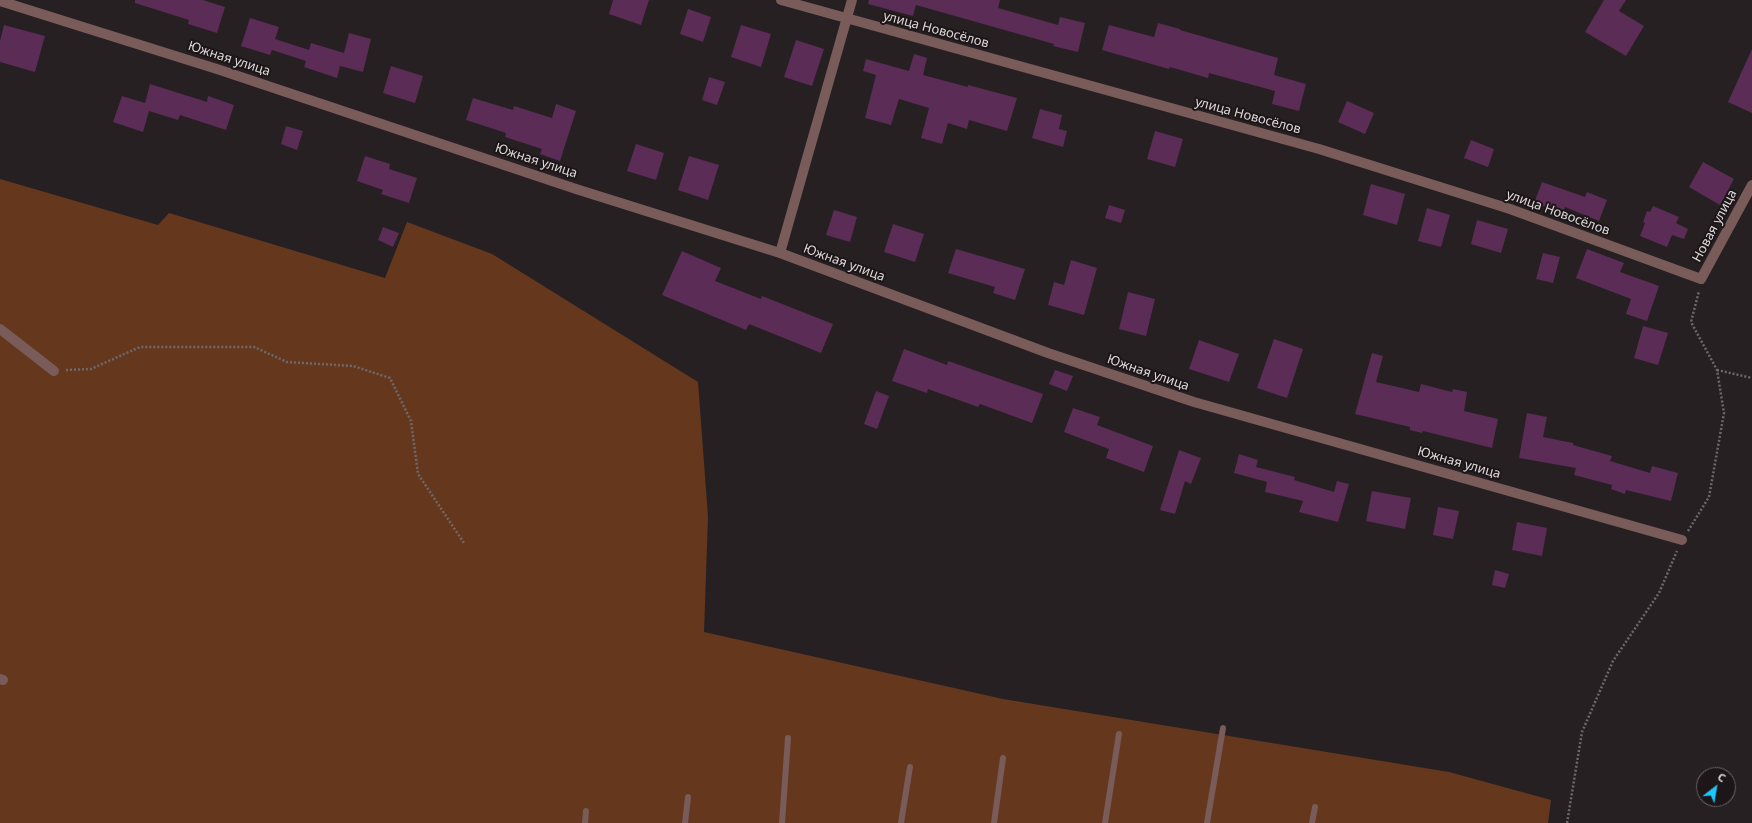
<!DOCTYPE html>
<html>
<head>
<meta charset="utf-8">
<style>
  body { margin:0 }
  #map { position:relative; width:1752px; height:823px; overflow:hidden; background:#262022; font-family:"Noto Sans",sans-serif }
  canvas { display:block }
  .north { position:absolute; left:1696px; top:767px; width:40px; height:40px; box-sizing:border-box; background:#1d1618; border:1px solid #6a6465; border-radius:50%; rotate:31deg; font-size:11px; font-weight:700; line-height:16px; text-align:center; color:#ddd8d9 }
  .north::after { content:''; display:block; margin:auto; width:14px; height:18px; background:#1cc9fc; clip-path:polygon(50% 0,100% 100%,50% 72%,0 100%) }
</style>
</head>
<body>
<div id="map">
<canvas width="1752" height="823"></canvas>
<div class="north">С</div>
</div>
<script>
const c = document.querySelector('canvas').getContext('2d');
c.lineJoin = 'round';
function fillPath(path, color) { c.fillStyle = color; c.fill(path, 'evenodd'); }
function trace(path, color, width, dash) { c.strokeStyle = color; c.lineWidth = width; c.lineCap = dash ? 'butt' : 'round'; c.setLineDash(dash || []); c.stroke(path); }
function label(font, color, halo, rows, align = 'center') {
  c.font = font + ' "Noto Sans",sans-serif'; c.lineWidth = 4; c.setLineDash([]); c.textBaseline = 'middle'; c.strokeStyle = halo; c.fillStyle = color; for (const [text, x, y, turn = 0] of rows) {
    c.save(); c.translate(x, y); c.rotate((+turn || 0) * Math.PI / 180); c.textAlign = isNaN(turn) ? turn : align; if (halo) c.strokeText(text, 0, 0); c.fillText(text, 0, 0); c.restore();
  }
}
const green = new Path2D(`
  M0 179 158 225 169 213 385 278 407 222 492 254 698 382 708 517 704 632 1003 699 1449 772 1551 800 1548 823H0Z`);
const building = new Path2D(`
  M135 0H203L225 7 217 33 188 24 189 20 135 3Z
  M613 0H649L641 25 609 14Z
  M869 0H1000L998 8 1058 25 1060 17 1085 23 1078 52 1053 46 1054 44 916 5 913 16 868 4Z
  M1604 0H1626L1619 11 1644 26 1626 56 1585 32Z
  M688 9 711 17 703 42 680 34Z
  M250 18 279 27 275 39 309 50 311 43 344 53 349 33 371 39 363 72 340 66 337 78 304 67 306 61 272 50 270 55 241 46Z
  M1158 23 1180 29V30L1278 58 1274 75 1306 84 1299 111 1272 104 1275 91 1209 73 1208 78 1170 67 1169 69 1102 50 1109 25 1154 37Z
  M4 25 45 36 35 72 0 62V41Z
  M741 25 771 34 761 67 731 57Z
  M796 40 824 49 812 86 784 77Z
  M1752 49V113L1728 102Z
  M914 54 927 58 923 75 968 87V85L1017 98 1007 131 969 120 967 129 948 123 942 144 921 138 929 108 899 99 891 125 865 118 876 75 863 71 866 59 909 71Z
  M391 66 423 76 415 103 383 93Z
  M709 77 725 82 717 105 702 100Z
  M150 84 207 102 208 96 234 105 226 130 180 115 178 120 149 111 143 132 113 122 122 96 145 103Z
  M473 98 513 110 514 106 552 118 556 104 576 111 560 161 540 154 542 149 505 137 506 133 466 120Z
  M1347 101 1374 113 1365 134 1338 122Z
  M1040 109 1062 115 1059 129 1067 131 1063 147 1032 138Z
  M286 126 303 131 297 150 281 144Z
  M1155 131 1183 139 1175 167 1147 159Z
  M1471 140 1494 149 1488 167 1464 158Z
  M636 144 664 153 656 180 627 171Z
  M365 156 390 164 389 169 417 178 409 203 381 194 383 190 357 181Z
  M689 156 719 165 708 200 678 190Z
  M1703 162 1734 179 1720 205 1689 187Z
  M1542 182 1585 197 1587 192 1607 200 1599 221 1565 207 1563 213 1534 203Z
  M1371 184 1405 194 1397 225 1363 215Z
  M1109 205 1125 210 1121 223 1105 218Z
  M1653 206 1679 217 1676 223 1688 229 1684 239 1672 235 1667 247 1640 236 1645 223 1643 222 1647 211 1650 212Z
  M1427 208 1450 215 1441 247 1418 241Z
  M834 210 857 217 850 242 826 235Z
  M1477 220 1508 229 1501 253 1471 244Z
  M893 224 924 234 915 262 884 252Z
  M383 227 399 233 393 247 378 240Z
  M956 249 1025 269 1015 300 993 293 995 287 948 273Z
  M1587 249 1624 263 1620 272 1659 286 1647 321 1626 314 1631 299 1576 278Z
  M682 251 721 268 715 281 761 299 762 296 833 324 821 353 749 324 746 330 662 295Z
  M1543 253 1560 257 1553 283 1536 279Z
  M1071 260 1097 268 1084 315 1048 305 1054 282 1064 285Z
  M1128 292 1155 299 1146 336 1119 329Z
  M1643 326 1668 333 1658 365 1634 358Z
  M1274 339 1303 349 1287 398 1257 388Z
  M1199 340 1239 354 1229 382 1189 369Z
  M904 349 947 365 948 361 1043 394 1032 423 980 404 978 407 928 389 927 393 892 381Z
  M1372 353 1383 356 1376 382 1419 392 1421 384 1452 392 1453 389 1467 392 1464 411 1498 419 1492 448 1423 431 1422 433 1410 430V427L1355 414Z
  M1055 370 1073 376 1067 391 1049 384Z
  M876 391 889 396 877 429 864 424Z
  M1073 408 1100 417 1097 425 1153 446 1144 472 1106 458 1109 449 1064 432Z
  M1527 413 1547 417 1543 437 1573 443V445L1612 456 1610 461 1650 473 1652 466 1678 473 1671 501 1626 490 1625 494 1611 489 1612 485 1574 475 1576 468 1519 458Z
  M1179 450 1201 458 1191 484 1185 481 1175 514 1160 510Z
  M1239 454 1258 460 1256 467 1295 477 1294 480 1334 492 1337 481 1349 484 1338 522 1299 512 1303 501 1265 492 1267 482 1234 473Z
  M1372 491 1411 498 1405 529 1366 521Z
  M1438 507 1459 511 1453 539 1433 535Z
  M1517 522 1547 528 1542 556 1512 550Z
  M1495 570 1509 574 1505 588 1492 585Z`);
const path = new Path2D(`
  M66 370 91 369 140 347H254L287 362 353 366 390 378 411 421 418 474 464 543
  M1717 370 1752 378
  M1688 531 1709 497 1724 413 1717 370 1691 322 1699 291
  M1567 823 1582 732 1613 661 1659 593 1677 551`);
const lane = new Path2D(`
  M585 823 586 811
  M685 823 688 797
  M782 823 788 738
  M901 823 910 767
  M994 823 1003 758
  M1105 823 1119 734
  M1207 823 1223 728
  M1312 823 1315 807`);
const street = new Path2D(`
  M781 0 1319 149 1510 209 1701 279 1752 185
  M0 1 220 70 576 189 780 253 1048 353 1194 402 1682 540
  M780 253 852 0
  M0 329 54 371
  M0 679 3 680`);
const streetNames = [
  ["улица Новосёлов",936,30,15],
  ["Южная улица",229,59,18],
  ["улица Новосёлов",1248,116,15],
  ["Южная улица",536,161,18],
  ["улица Новосёлов",1558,213,20],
  ["Новая улица",1715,226,-62],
  ["Южная улица",844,263,20],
  ["Южная улица",1148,373,19],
  ["Южная улица",1459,463,16]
];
fillPath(green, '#65381e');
fillPath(building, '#5a2c56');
trace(path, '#6e686a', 2.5, [2, 2]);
trace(lane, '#795b59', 6);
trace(street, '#795b59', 10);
label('13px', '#ddd8d9', '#1d1618', streetNames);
</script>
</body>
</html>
